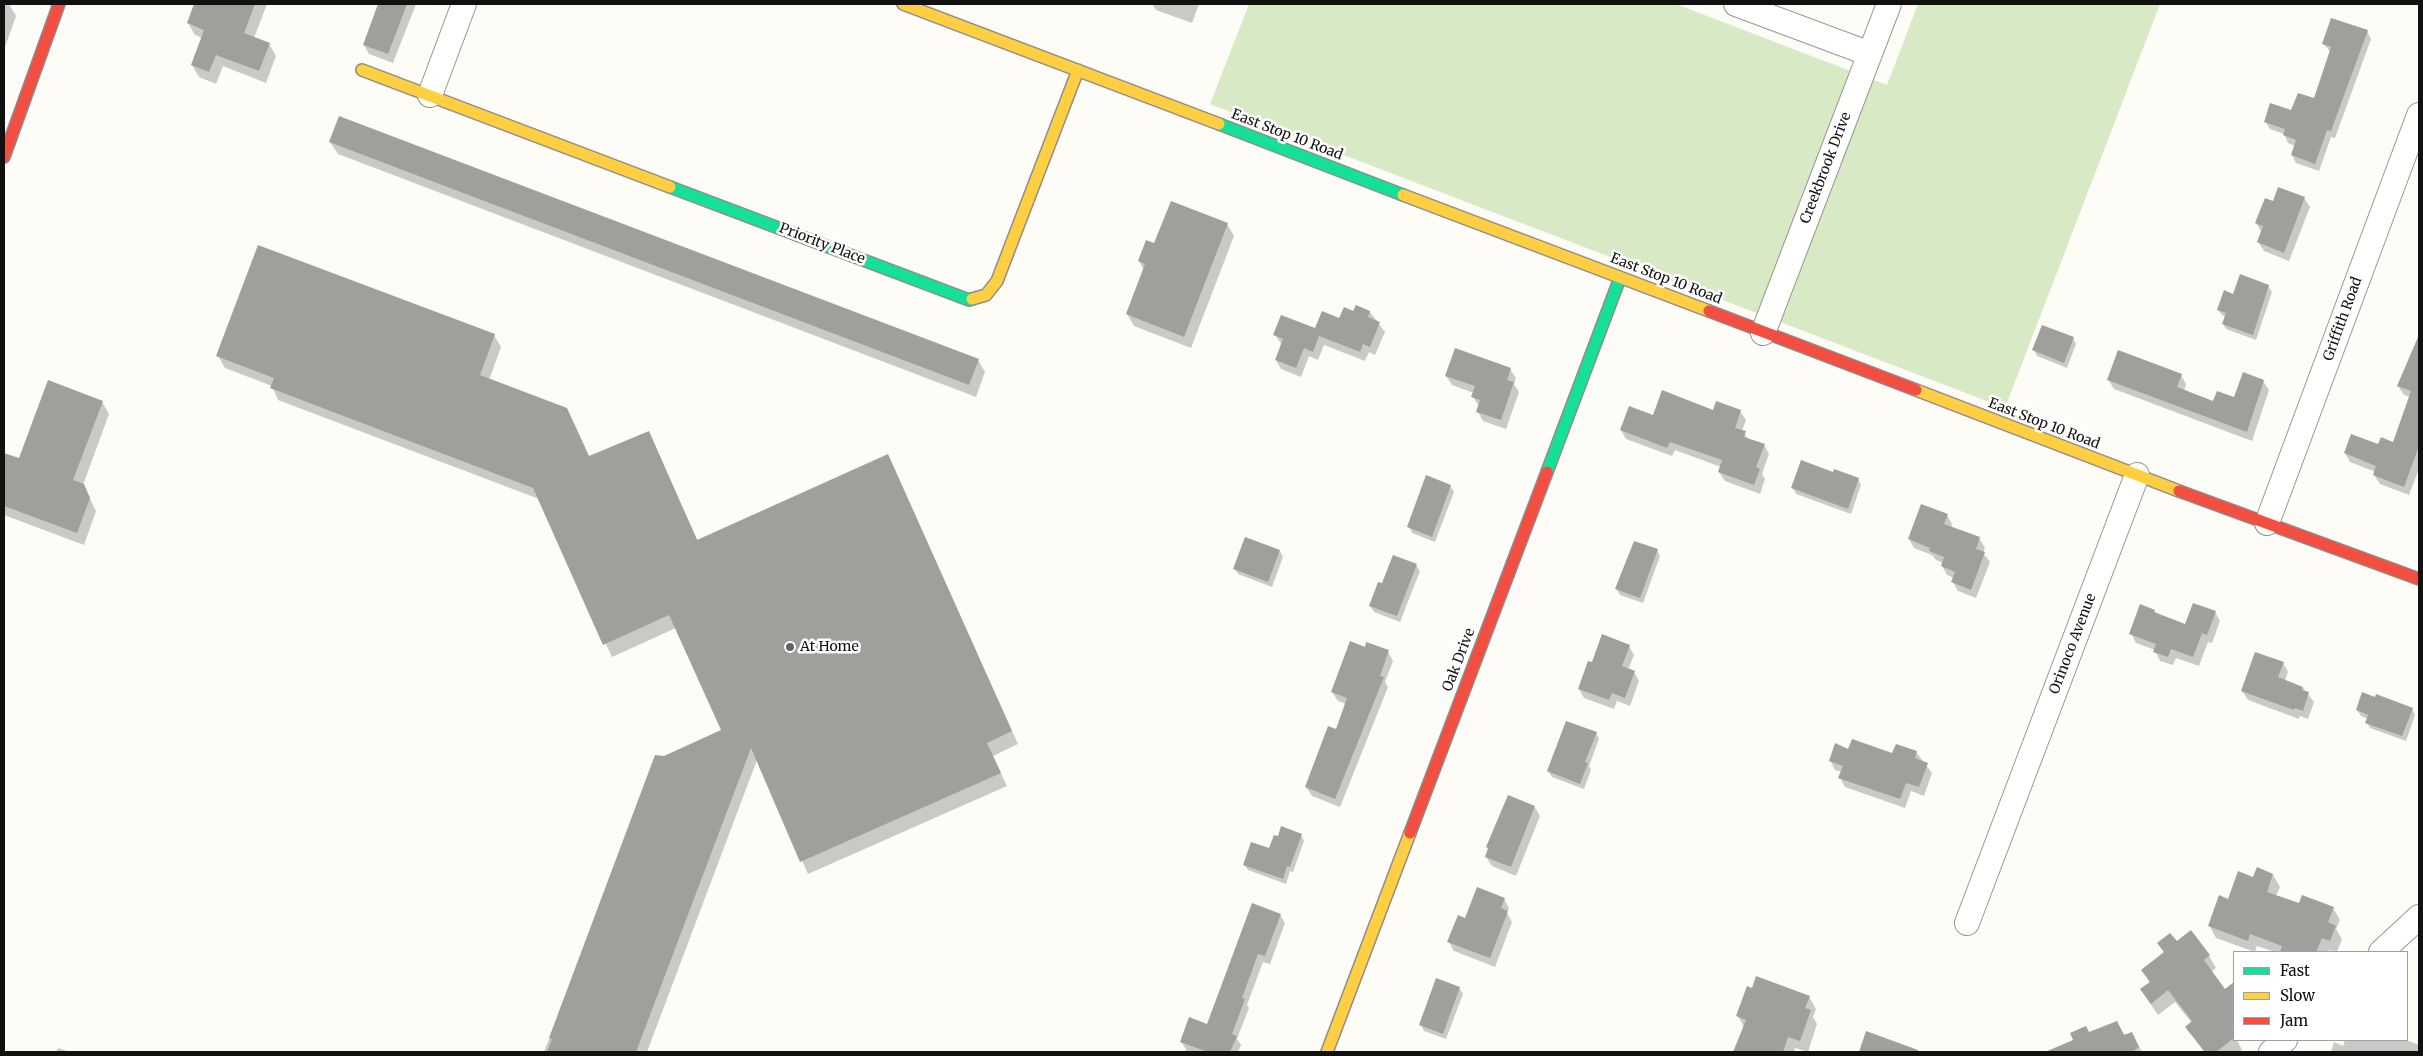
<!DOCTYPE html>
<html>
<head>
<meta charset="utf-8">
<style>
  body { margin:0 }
  #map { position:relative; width:2423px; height:1056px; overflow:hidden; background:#fdfcf7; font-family:Merriweather,serif }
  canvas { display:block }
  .frame { position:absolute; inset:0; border:5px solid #111; pointer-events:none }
  .legend { position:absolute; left:2233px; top:951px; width:175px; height:90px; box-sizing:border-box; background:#fff; border:1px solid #a0a0a0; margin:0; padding:6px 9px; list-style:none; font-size:15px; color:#111 }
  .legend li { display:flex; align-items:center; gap:10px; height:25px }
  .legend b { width:25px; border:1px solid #a0a0a0 }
</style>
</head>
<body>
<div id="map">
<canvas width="2423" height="1056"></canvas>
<div class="frame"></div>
<ul class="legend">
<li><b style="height:6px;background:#16e098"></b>Fast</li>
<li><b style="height:6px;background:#ffcf43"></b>Slow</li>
<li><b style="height:6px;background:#f24e42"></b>Jam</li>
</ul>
</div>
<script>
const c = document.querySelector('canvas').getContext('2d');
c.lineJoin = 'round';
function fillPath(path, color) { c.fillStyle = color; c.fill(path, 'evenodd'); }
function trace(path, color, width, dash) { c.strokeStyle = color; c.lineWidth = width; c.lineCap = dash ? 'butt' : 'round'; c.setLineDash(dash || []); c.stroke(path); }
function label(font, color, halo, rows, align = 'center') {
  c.font = font + ' Merriweather,serif'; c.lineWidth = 5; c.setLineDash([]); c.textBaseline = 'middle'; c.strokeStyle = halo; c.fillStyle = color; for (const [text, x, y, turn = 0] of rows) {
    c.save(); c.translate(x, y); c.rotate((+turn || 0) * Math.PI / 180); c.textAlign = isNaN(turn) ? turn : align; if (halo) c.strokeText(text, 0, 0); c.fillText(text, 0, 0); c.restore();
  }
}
const forest = new Path2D(`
  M1249 4H1676L1887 85 1918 4H2160L2005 408 1210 104Z`);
const shadow = new Path2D(`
  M4 4H9L16 16 4 50Z
  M195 4H267L254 38 269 44 276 56 266 83 223 66 216 84 199 77 192 65 202 38 195 35 188 23Z
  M380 4H416L393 63 369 54 364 45Z
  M1152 4H1199L1192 23 1156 10Z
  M2367 31 2371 39 2335 138 2331 137 2319 171 2296 163 2292 155 2295 146 2288 143 2284 134 2270 129 2265 121 2292 112 2314 100 2331 53 2324 44Z
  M330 142 978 360 985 372 976 397 338 154Z
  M2304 198 2310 207 2289 261 2264 251 2258 242 2262 233 2256 223 2274 202Z
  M1227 224 1234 236 1191 348 1134 326 1127 314 1144 270 1139 261 1155 245Z
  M2268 286 2272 292 2256 340 2226 329 2223 324 2225 317 2222 315 2218 310 2234 295Z
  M1370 312 1385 332 1375 355 1369 352 1365 361 1324 345 1318 360 1309 356 1301 377 1281 369 1276 360 1282 345 1275 335 1316 329 1354 313Z
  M494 335 501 347 489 380 566 409 589 457 648 433 698 541 888 456 1018 744 993 756 1007 786 808 874 757 760 647 1052H544L656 757H665L723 730 676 628 612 657 539 499 278 400 272 386 225 368 218 356Z
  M2073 338 2076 344 2067 368 2037 356 2034 350Z
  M2413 353 2419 355V469L2409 495 2380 484 2374 475 2376 472 2350 462 2345 453 2394 443 2410 397 2404 395 2398 386Z
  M1510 369 1516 378 1514 384 1519 392 1506 429 1483 421 1478 412 1479 406 1473 397 1474 393 1452 385 1446 376Z
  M2181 375 2186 384 2184 391 2214 403 2235 399 2263 381 2269 390 2252 441 2114 389 2108 379Z
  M102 402 109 414 83 485 96 511 84 545 4 515 5 455 19 460Z
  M1740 411 1746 420 1742 431 1749 440 1764 445 1769 454 1762 474 1765 479 1760 494 1725 481 1719 472 1721 467 1675 450 1672 456 1626 439 1621 430 1653 416Z
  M1834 474 1858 479 1861 485 1851 514 1796 494 1793 488Z
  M1450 486 1454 492 1435 542 1412 533 1409 527Z
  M1947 515 1952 524 1951 528 1979 538 1985 548 1983 553 1990 562 1976 598 1958 591 1953 582 1954 578 1947 575 1942 566 1943 563 1936 560 1932 555 1914 548 1909 539Z
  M1246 539 1280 551 1283 557 1272 587 1238 574 1235 569Z
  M1657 550 1660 556 1643 603 1620 595 1617 589Z
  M1416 565 1420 571 1400 622 1374 612 1370 606Z
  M2154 611 2157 614 2186 625 2215 612 2220 621 2212 643 2208 642 2199 666 2176 658 2173 665 2160 661 2155 650 2136 643 2131 633Z
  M1629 646 1634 655 1628 670 1634 672 1639 681 1630 706 1617 701 1614 709 1584 698 1579 689 1592 664Z
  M1388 652 1393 661 1385 682 1388 687 1340 807 1312 796 1306 787 1336 730 1346 704 1338 701 1332 692Z
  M2283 663 2288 672 2285 681 2303 688 2314 702 2308 719 2300 716 2299 719 2248 700 2242 691Z
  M2412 709 2415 715 2406 741 2370 728 2367 723 2368 719 2361 716 2357 710Z
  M1596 733 1599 739 1589 766 1591 770 1584 789 1552 777 1548 771Z
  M1849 750 1893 755 1916 752 1932 773 1924 796 1911 791 1905 808 1845 787 1840 778 1842 772 1835 770 1830 760Z
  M1534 806 1540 816 1516 876 1492 866 1486 857Z
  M1301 835 1304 841 1293 872 1290 871 1286 884 1248 870 1244 864Z
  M2273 875 2280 887 2276 896 2300 905 2333 908 2340 920 2336 929 2342 939 2337 952 2329 950 2328 952H2275L2257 946 2255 952 2216 938 2209 925 2229 900 2254 878Z
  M1504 899 1509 908 1507 913 1512 922 1495 967 1454 951 1449 942 1465 919Z
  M1280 915 1285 923 1270 964 1263 962 1247 1005 1249 1008 1237 1039 1241 1045 1238 1052H1185L1186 1049 1181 1042 1208 1026Z
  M2191 932 2209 956 2216 968 2211 972 2225 991 2234 984V1040H2237L2242 1050 2239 1052H2204L2187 1027 2192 1023 2175 1002 2158 1015 2141 990 2150 983 2143 971 2165 954 2159 943H2176Z
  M1459 988 1463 994 1446 1039 1424 1031 1421 1025Z
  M1809 997 1816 1009 1813 1017 1817 1024 1808 1052 1795 1048 1794 1052H1734L1744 1027 1738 1016Z
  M2117 1022 2125 1036 2132 1033 2142 1052H2065L2063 1046Z
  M1867 1033 1918 1052H1860Z
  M2345 1040H2406L2419 1045V1052H2331L2334 1042 2343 1046Z
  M58 1048 70 1052H56Z`);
const building = new Path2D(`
  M194 4H255L244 33 270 43 259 71 216 55 209 72 191 65 204 30 187 23Z
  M378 4H407L388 54 363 45Z
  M2331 18 2368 30 2331 131 2327 130 2315 164 2291 155 2296 140 2283 135 2285 129 2264 122 2270 103 2291 110 2298 93 2314 98 2331 47 2322 44Z
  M339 116 979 359 969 385 329 142Z
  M2278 187 2305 197 2284 253 2257 242 2263 226 2255 223 2265 198 2273 201Z
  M1171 201 1228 223 1184 337 1126 314 1145 264 1138 261 1146 240 1154 243Z
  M258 245 495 334 480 375 567 408 589 456 649 431 697 540 888 454 1012 731 987 743 1001 773 800 862 751 748 636 1052H547L552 1039 549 1038 655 755 664 756 721 730 669 615 603 645 533 488 270 388 274 378 216 356Z
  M2240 274 2269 285 2253 335 2222 324 2226 313 2217 310 2224 290 2233 294Z
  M1356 305 1370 311 1368 317 1380 322 1370 347 1363 344 1360 352 1319 336 1313 352 1304 348 1296 368 1275 360 1283 339 1273 335 1281 315 1315 328 1322 311 1339 318 1344 307 1353 311Z
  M2042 325 2074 337 2064 363 2032 350Z
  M2418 337 2419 446 2404 487 2373 475 2376 466 2344 453 2351 434 2378 444 2381 437 2393 442 2411 391 2397 386Z
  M1455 348 1511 368 1507 380 1514 382 1501 420 1476 412 1480 400 1471 397 1475 386 1445 376Z
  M2118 350 2182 374 2177 387 2213 401 2217 391 2234 397 2243 372 2264 380 2247 432 2107 380Z
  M48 380 103 401 73 480 84 484 90 498 77 533 4 506V453L19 458Z
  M1662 390 1713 410 1716 401 1741 410 1735 428 1746 431 1744 437 1765 444 1756 467 1760 469 1754 485 1718 472 1722 460 1670 442 1667 448 1620 430 1629 406 1653 415Z
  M1801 460 1833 472 1834 469 1859 478 1848 509 1791 488Z
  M1426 475 1451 485 1432 537 1407 527Z
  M1921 504 1948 514 1944 524 1980 537 1976 549 1985 552 1971 590 1951 582 1955 572 1941 566 1944 557 1929 551 1930 548 1908 539Z
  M1245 537 1280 550 1268 582 1233 569Z
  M1634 541 1658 549 1640 598 1615 589Z
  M1393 555 1417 564 1397 616 1369 606 1378 582 1382 583Z
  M2193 603 2216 611 2207 635 2202 633 2193 657 2171 649 2168 657 2153 652 2156 644 2129 634 2140 604 2155 610 2154 612 2185 624Z
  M1602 634 1630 645 1622 666 1635 671 1625 698 1612 693 1609 700 1578 689 1588 661 1592 662Z
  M1350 641 1365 647 1366 642 1389 650 1380 676 1384 677 1335 799 1305 787 1328 726 1336 729 1347 698 1331 692Z
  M2255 652 2284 662 2278 677 2303 687 2302 690 2309 692 2303 711 2295 708 2294 710 2241 691Z
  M2362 692 2375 697 2376 694 2413 708 2402 736 2365 723 2368 715 2356 710Z
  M1566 721 1597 732 1585 762 1588 763 1580 784 1547 771Z
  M1852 739 1892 753 1896 744 1917 751 1915 758 1928 763 1919 787 1906 783 1900 799 1838 778 1843 766 1829 761 1835 743 1848 749Z
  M1508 795 1535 806 1511 867 1485 857 1488 848 1486 847Z
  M1281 826 1302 834 1290 867 1287 866 1283 879 1243 865 1251 842 1269 848 1274 835 1278 836Z
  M2257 867 2273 874 2267 892 2299 903 2302 895 2334 907 2328 922 2336 926 2330 941 2322 938 2316 952H2280L2282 946 2250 934 2248 941 2208 926 2219 895 2228 899 2238 871 2253 877Z
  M1477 887 1505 898 1501 908 1508 911 1490 958 1447 942 1458 915 1465 918Z
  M1252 903 1281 914 1265 956 1258 954 1242 998 1245 999 1232 1034 1237 1036 1230 1052H1208L1180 1042 1189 1017 1207 1024Z
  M2191 930 2210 955 2204 960 2225 989 2234 982V1038L2216 1052H2205L2185 1027 2192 1021 2168 990 2151 1004 2140 989 2150 982 2141 970 2164 952 2157 943 2170 933 2177 941Z
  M1756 976 1810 996 1805 1008 1811 1010 1800 1041 1788 1037 1783 1052H1733L1746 1020 1736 1016 1747 986 1752 988Z
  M1436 978 1460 987 1443 1034 1419 1025Z
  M2117 1021 2124 1035 2132 1032 2139 1047 2132 1052H2045L2073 1040 2070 1033 2086 1026 2089 1032Z
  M1866 1031 1918 1050V1052H1859Z`);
const street = new Path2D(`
  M1736 4 1870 54
  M430 95 464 4
  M1763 333 1889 4
  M2267 523 2419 115
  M1967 923 2137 475
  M2381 952 2419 917
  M2271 1052 2285 1040`);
const fast = new Path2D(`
  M1219 124 1403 195
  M670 187 969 300 972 299
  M1547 472 1620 278`);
const slow = new Path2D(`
  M903 4 1219 124
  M362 70 670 187
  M1403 195 1709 311
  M972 299 986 295 997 281 1078 70
  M1916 390 2179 491
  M1327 1052 1410 833`);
const jam = new Path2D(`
  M4 157 59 4
  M1709 311 1916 390
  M2179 491 2419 579
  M1410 833 1547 472`);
const markers = [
  [790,647,5,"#646362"]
];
const streetNames = [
  ["East Stop 10 Road",1287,135,21],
  ["Creekbrook Drive",1826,168,-69],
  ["Priority Place",822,244,21],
  ["East Stop 10 Road",1666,279,21],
  ["Griffith Road",2343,319,-70],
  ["East Stop 10 Road",2044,424,21],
  ["Orinoco Avenue",2073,644,-69],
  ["Oak Drive",1459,660,-69]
];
const poiNames = [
  ["At Home",800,647]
];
fillPath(forest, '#d8eac5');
fillPath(shadow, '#0003');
fillPath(building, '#a19f9c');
trace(street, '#979795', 26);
trace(fast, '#8e8d8b', 14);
trace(slow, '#8e8d8b', 14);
trace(jam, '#8e8d8b', 14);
trace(street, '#fffffe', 24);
trace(fast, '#16e098', 11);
trace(slow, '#ffcf43', 11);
trace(jam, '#f24e42', 11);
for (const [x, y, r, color] of markers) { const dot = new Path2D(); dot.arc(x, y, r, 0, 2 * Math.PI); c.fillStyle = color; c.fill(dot); trace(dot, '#fff', 2); }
label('14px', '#111', '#fff', streetNames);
label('14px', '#111', '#fff', poiNames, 'left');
</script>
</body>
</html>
